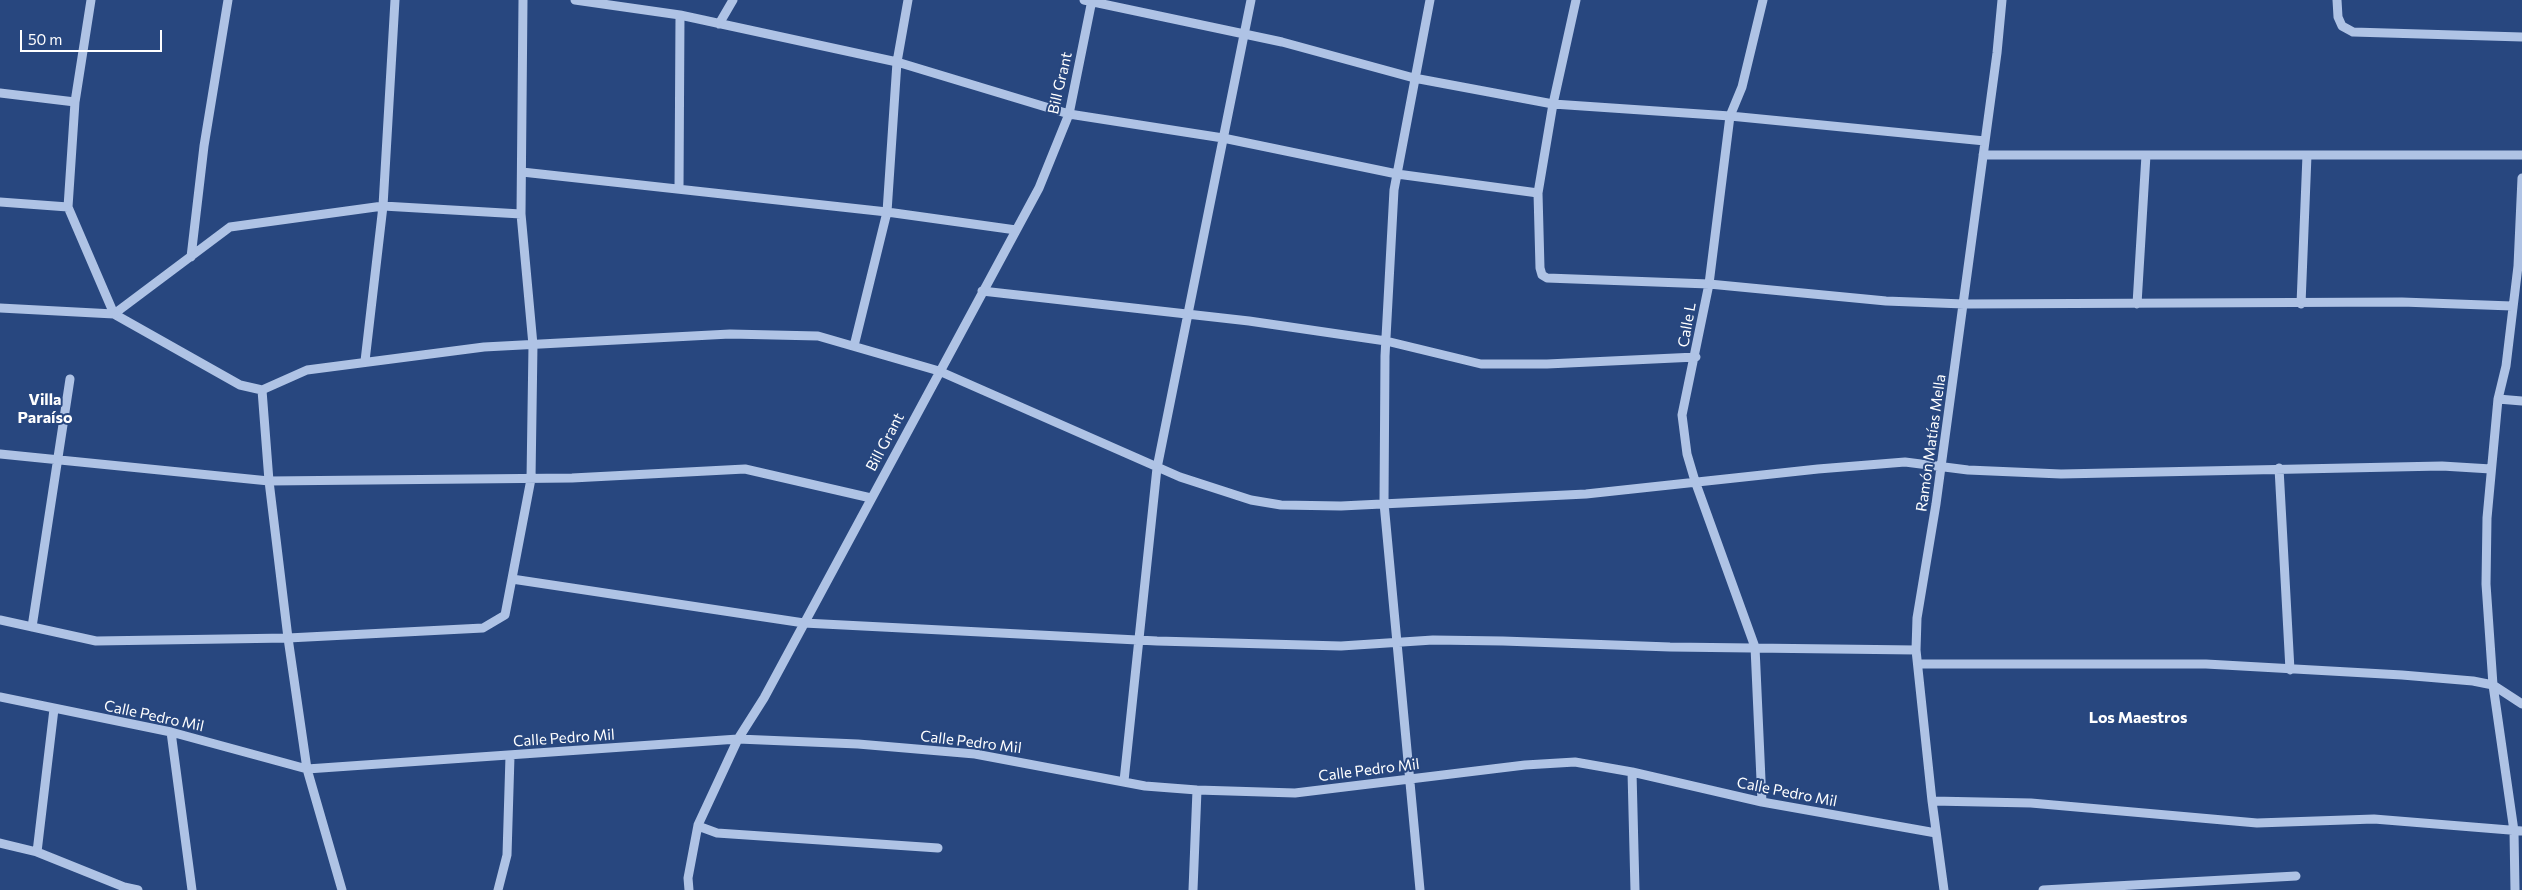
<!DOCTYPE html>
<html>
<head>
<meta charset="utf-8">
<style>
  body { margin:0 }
  #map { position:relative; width:2522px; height:890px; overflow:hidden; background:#28477f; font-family:Commissioner,sans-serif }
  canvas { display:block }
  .scale { position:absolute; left:20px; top:30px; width:142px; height:22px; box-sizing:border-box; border:2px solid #fff; border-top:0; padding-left:6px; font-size:15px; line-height:18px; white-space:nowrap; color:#fff; -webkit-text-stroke:4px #28477f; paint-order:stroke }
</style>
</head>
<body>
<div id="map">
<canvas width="2522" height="890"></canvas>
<div class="scale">50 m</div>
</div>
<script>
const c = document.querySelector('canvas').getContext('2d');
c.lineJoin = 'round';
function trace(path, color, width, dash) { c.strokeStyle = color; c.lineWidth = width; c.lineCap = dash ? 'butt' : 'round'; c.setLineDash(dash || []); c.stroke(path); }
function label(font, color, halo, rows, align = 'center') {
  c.font = font + ' Commissioner,sans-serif'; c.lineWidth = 4; c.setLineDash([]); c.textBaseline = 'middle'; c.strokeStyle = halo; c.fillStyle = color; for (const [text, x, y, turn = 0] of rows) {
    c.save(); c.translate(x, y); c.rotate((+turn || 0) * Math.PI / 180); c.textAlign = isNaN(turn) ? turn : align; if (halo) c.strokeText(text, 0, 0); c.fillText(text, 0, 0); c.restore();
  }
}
const minor = new Path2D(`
  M91 0 75 102 68 207 114 314 240 385 262 390 307 370 484 347 730 334 818 336 939 371 1180 477 1251 500 1281 505 1341 506 1586 494 1818 469 1905 462 1968 470 2061 474 2442 466 2491 469
  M575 0 680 15 897 62 1069 114 1223 138 1397 174 1538 193
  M1084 0 1282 42 1414 78 1553 104 1730 116 1985 141
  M1576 0 1553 104 1538 193 1540 268 1542 275 1547 278 1709 284 1886 301 1964 304 2402 302 2512 306
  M2337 0 2338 17 2342 26 2353 32 2522 37
  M719 24 733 0
  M0 93 75 102
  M1983 155H2146
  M522 172 887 212 1016 230
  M679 189 680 15
  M0 202 68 207
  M191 257 204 146 228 0
  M982 291 1249 321 1386 341 1481 364H1547L1696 357
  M2137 304 2146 155H2522
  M2301 304 2307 155
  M0 308 114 314 230 227 383 206 521 214
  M854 346 887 212 897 62 908 0
  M365 361 383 206 395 0
  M262 390 269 481 288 638 307 769 342 890
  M2498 399 2522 401
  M0 454 269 481 572 478 745 469 871 498
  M2279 468 2290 670
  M512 579 804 623 1157 641 1341 646 1433 640 1503 641 1670 647 1916 650
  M0 620 96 641 288 638 483 628 505 615 531 479 533 345 521 214 523 0
  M32 627 70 379
  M1918 664H2206L2402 675 2473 681 2493 685 2522 704
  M0 697 171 732 307 769 738 739 858 744 975 754 1145 786 1197 790 1295 793 1525 765 1575 762 1632 772 1762 802 1936 833
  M171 732 192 890
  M1632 772 1635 890
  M1124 781 1157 468 1251 0
  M1932 801 2031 803 2257 823 2374 819 2522 831
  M1762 802 1755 647 1695 481 1687 454 1682 415 1709 284 1730 116 1742 87 1763 0
  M698 826 717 833 938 848
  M0 843 37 852 124 887 138 890
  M37 852 54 709
  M498 890 507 855 510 756
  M689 890 688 878 698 825 738 739 764 698 1039 188 1069 114 1092 0
  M1193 890 1197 790
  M1420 890 1384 503 1385 356 1394 190 1430 0
  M1944 890 1932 801 1916 650 1917 618 1936 504 1997 53 2002 0
  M2043 890 2296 876
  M2515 890 2514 831 2493 685 2486 584 2487 518 2498 399 2506 366 2518 266 2522 178`);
const streetNames = [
  ["Bill Grant",1060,83,-77],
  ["Calle L",1687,325,-80],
  ["Bill Grant",885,442,-62],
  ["Ramón Matías Mella",1931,443,-82],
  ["Calle Pedro Mil",154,716,12],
  ["Calle Pedro Mil",564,738,-4],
  ["Calle Pedro Mil",971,742,7],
  ["Calle Pedro Mil",1369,770,-7],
  ["Calle Pedro Mil",1787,792,11]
];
const neighbourhoodNames = [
  ["Villa",45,400],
  ["Paraíso",45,418],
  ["Los Maestros",2138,718]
];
trace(minor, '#afc3e5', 9);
label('15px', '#fff', '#28477f', streetNames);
label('bold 16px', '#fff', '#28477f', neighbourhoodNames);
</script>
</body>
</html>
